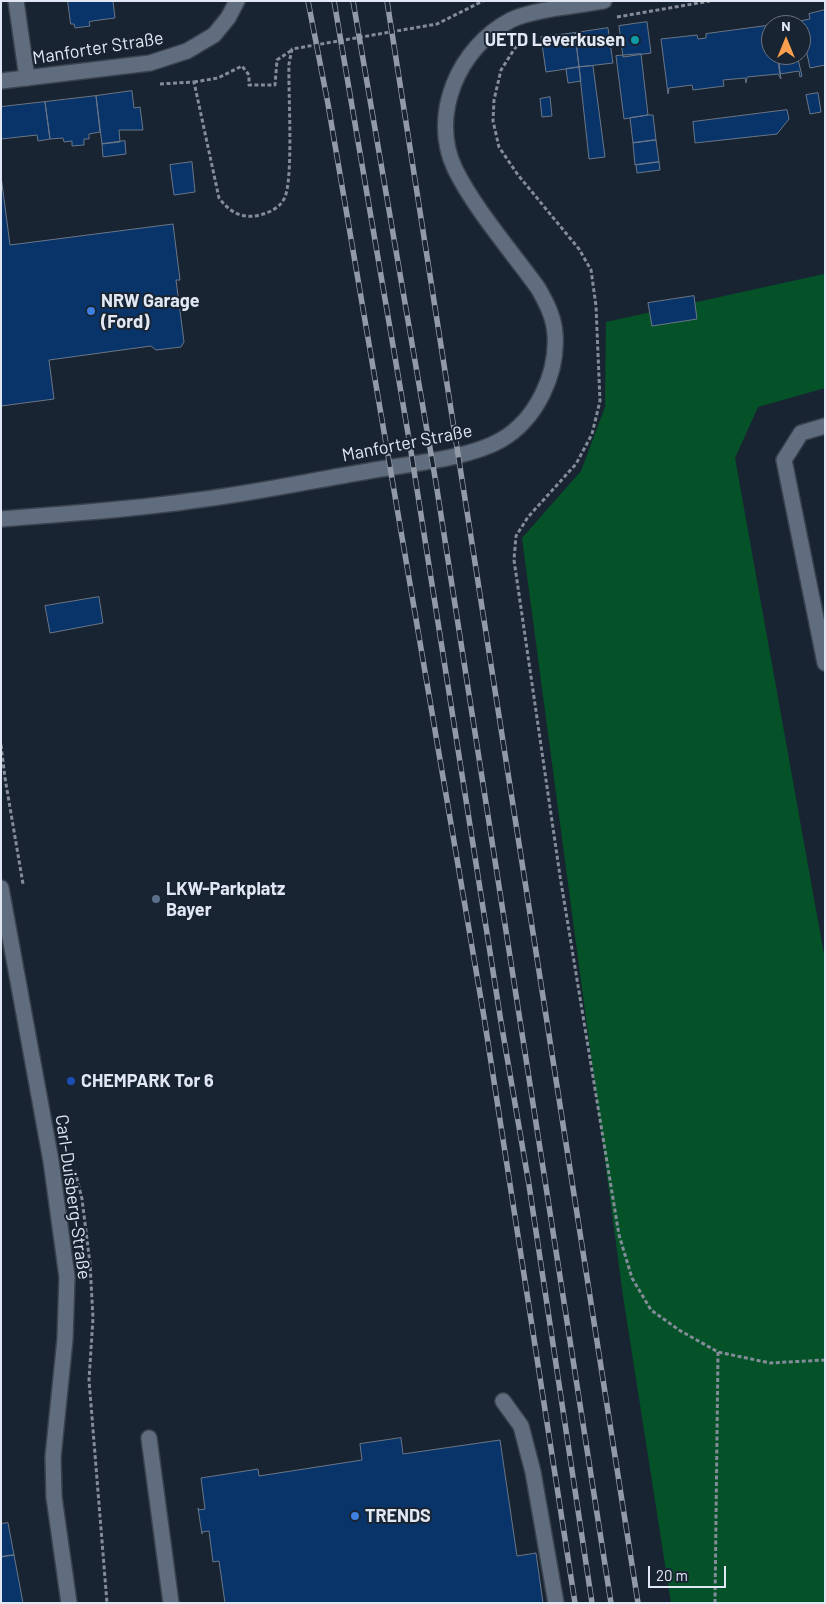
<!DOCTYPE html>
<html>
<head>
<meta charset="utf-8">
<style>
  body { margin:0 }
  #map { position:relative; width:826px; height:1604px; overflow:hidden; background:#192432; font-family:Barlow,sans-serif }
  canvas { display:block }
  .frame { position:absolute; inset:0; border:2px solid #e1e8f3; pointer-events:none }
  .north { position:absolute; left:761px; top:15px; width:50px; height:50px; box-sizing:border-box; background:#192432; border:1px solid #69727f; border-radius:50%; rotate:0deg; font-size:14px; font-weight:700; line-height:20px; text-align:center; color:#e1e8f3 }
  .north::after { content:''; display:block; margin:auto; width:18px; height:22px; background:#fa9f4e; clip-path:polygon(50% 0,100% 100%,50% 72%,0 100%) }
  .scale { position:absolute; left:648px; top:1566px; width:78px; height:22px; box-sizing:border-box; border:2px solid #e1e8f3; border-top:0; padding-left:6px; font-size:15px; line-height:18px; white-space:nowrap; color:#e1e8f3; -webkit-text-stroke:4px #192432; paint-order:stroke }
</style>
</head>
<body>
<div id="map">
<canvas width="826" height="1604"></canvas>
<div class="frame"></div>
<div class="north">N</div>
<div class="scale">20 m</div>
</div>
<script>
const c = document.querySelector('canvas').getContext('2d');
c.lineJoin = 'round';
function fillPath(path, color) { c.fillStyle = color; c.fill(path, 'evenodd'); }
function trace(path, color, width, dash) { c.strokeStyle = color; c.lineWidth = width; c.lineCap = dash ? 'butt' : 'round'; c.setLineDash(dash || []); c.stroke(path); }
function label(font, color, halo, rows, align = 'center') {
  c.font = font + ' Barlow,sans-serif'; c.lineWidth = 4; c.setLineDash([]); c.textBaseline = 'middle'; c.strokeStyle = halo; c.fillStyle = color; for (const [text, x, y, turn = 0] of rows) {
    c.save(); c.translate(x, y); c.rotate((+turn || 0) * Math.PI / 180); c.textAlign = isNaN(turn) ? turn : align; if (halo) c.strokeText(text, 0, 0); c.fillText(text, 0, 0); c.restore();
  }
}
const green = new Path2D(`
  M824 274 825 388 758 407 735 458 825 960V1603H671L623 1296 522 538 581 471 605 407 606 322Z`);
const building = new Path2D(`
  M68 1H113L115 18 92 21 89 22 90 26 75 28 74 24H71Z
  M825 10V65L810 68 800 21 810 19 809 14Z
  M647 22 651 53 623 57 619 26Z
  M766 26V30H771V55H778L781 79 778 74 747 77 746 83 745 78 723 80 724 86 693 90 692 85 669 88 668 94 661 39 697 35 698 39 706 38V34Z
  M608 28 613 63 579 67 575 33Z
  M575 33 579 67 546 72 541 37Z
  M641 54 648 115 624 119 616 56Z
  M778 55H797L802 76 800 77 799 71 780 74Z
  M593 66 605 157 589 159 579 67Z
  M579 67 581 81 568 83 566 69Z
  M132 91 134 108 140 107 143 130H119L120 142 102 144 96 96Z
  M818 93 821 112 810 114 806 95Z
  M96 96 100 132 89 134V139H84V145L72 146V141L64 142 63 138 50 139 45 102Z
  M550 97 552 116 542 117 540 99Z
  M45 102 50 139 38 141 37 135 1 139V107Z
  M787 110 789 119 777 134 695 143 693 122Z
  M648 115H653L656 140 633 143 630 118Z
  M656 140 659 162 635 165 633 143Z
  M125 141 126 154 103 157 102 144Z
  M192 162 195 192 174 195 170 165Z
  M659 162 660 170 637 173 636 165Z
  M1 176 10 245 173 224 180 280H176L184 342 181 347 156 350 151 346 49 360 54 399 1 406Z
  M694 296 697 319 652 326 648 303Z
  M99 597 103 623 50 633 45 606Z
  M401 1438 403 1454 500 1440 517 1556 536 1553 543 1603H225L219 1561 213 1562 209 1531 202 1532V1534L198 1508 199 1510 205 1509 201 1478 258 1469 259 1476 362 1460 360 1444Z
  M8 1523 14 1555 1 1557V1524Z
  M14 1555 23 1603H1V1557Z`);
const path = new Path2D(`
  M617 17 710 1
  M527 38 515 48 501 70 494 100 493 121 499 147 518 175 579 249 591 270 596 306 600 401 592 434 576 464 528 517 516 536 514 560 560 876 619 1235 632 1278 651 1310 679 1330 718 1352 770 1363 825 1360
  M194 82 218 78 242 66 249 75V85H275L277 60 292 50
  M160 84 194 82 219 198C228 210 239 218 255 216 266 214 278 210 284 199 294 182 288 90 289 64L292 49 437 24 483 1
  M1 745 5 778 23 884
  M75 1171 82 1199 90 1264 93 1318 89 1380 107 1603
  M715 1603 718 1352`);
const service = new Path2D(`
  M16 1 27 78
  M503 1401 521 1426 533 1472 556 1603
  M149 1438 171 1603`);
const minor = new Path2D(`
  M1 81 150 63 187 51 214 35 228 18 237 1
  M825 426 801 433 784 460 825 663`);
const tertiary = new Path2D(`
  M1 519C64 514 127 510 190 501 250 494 309 481 369 471 407 464 468 459 501 440 536 420 558 374 555 334 554 317 546 302 538 288 512 252 474 208 455 169 429 115 459 47 511 20 534 9 578 6 604 1
  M1 888 51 1161 67 1277 65 1339 53 1457 54 1497 69 1603`);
const rail = new Path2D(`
  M308 1 328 104 484 1017 575 1603
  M334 1 410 445 501 1022 529 1185 592 1603
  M353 1 436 483 611 1603
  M387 1 638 1603`);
const markers = [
  [635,40,5,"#0f9aa8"],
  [91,311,5,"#3f7fe0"],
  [156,899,5,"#5c6f8a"],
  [71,1081,5,"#1a4fb4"],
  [355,1516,5,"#3f7fe0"]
];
const poiNames = [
  ["UETD Leverkusen",625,40,"right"],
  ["NRW Garage",101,301],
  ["(Ford)",101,322],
  ["LKW-Parkplatz",166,889],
  ["Bayer",166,910],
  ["CHEMPARK Tor 6",81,1081],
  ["TRENDS",365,1516]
];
const streetNames = [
  ["Manforter Straße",98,48,-9],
  ["Manforter Straße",407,443,-11],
  ["Carl-Duisberg-Straße",73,1197,82]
];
fillPath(green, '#055229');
fillPath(building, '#093469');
trace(building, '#697688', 1);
trace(service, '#39424e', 18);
trace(minor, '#39424e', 18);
trace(tertiary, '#39424e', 18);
trace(path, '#838c98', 3, [4, 2.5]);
trace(service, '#606d7f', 15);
trace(minor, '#606d7f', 15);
trace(tertiary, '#606d7f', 15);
trace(rail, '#929aa7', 5.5);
trace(rail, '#192432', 4, [11]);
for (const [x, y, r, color] of markers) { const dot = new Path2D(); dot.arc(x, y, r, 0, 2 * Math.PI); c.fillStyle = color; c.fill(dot); trace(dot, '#192432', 2); }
label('bold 18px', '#e1e8f3', '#192432', poiNames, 'left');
label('18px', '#e1e8f3', '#192432', streetNames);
</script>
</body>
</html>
